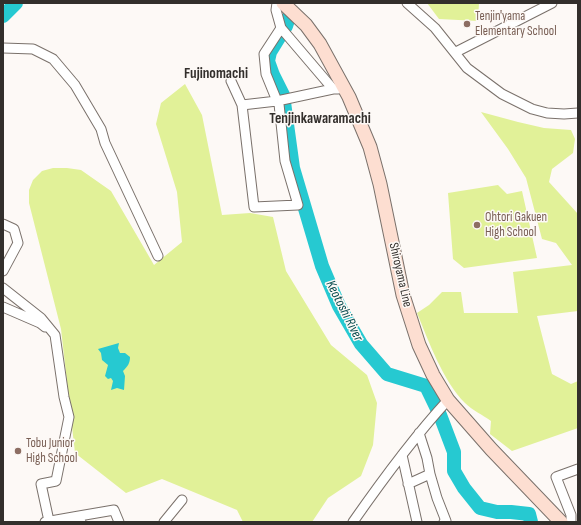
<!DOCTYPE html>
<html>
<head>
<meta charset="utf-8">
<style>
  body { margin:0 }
  #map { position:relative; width:581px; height:525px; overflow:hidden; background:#fdf9f6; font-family:"Sofia Sans Condensed",sans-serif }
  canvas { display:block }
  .frame { position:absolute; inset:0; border:4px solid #332f2c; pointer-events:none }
</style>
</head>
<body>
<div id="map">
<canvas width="581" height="525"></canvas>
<div class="frame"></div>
</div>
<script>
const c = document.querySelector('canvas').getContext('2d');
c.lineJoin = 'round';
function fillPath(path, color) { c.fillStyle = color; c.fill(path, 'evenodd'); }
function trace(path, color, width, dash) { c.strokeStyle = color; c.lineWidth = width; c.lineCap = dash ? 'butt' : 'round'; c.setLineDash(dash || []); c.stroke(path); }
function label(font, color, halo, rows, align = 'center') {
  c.font = font + ' "Sofia Sans Condensed",sans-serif'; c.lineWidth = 3; c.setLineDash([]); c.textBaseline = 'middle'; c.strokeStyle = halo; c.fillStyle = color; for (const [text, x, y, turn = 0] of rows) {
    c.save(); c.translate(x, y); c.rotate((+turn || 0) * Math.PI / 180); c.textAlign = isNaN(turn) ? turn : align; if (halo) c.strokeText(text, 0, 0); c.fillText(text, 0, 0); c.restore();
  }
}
const green = new Path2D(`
  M427 3H479L478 21 439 19Z
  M185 84 202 115 222 215 250 213 273 217 286 271 331 345 367 375 377 403 373 445 361 476 328 498 312 522H243L237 510 162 479 126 493 75 453 61 329 29 203V190L33 180 42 171 53 168H67L81 170 111 191 154 265 182 242 177 192 156 124 161 103Z
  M481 112 518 122 544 128 571 130 575 139 573 153 552 169 549 182 578 214V311L537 316 552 374 571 384 578 381V428L512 451 490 434 491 421C483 415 472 410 465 403 443 381 429 342 417 313L429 305 442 292H461L464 313H518L513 272 572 265 556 243 542 239 526 178 508 149Z
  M498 185 507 194 522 191 537 258 464 268 453 259 448 193Z`);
const water = new Path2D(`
  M119 343 118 348 120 353H125L130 357C130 363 128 366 123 371L125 376 124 390 117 388 111 390 113 381 111 378 108 379 105 376 108 365 102 360 101 353 98 349Z`);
const river = new Path2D(`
  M3 16 16 3
  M289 17 286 26 270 52 268 61 273 75 283 95 293 168 322 266 339 306 361 344 387 374 426 386 440 415 454 452V471L464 488 480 508 497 512H511L529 514 531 522`);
const minor = new Path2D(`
  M277 3 276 10 281 28 333 89H338
  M407 3 435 28 467 68 502 94 532 109 547 113 564 114 578 113
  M281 28 264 54 266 74 277 101 279 104 285 161 298 205 254 207 242 105 277 101 333 89
  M3 48 33 49 53 59 75 85 101 129 105 143 158 256
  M456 52 552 3
  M231 81 242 105
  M3 224 14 229 18 243 3 271
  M3 288 41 318 55 335 64 397 69 417 56 481 41 484 49 521
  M3 307 40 323 45 327
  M419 433 427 458 430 474
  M402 455 417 522
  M408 484 430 474 437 498 446 521 444 522
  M79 516 114 510 119 522
  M45 522 79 516 81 522
  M164 522 182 500
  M353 522C383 479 413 438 448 400
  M571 522V515L556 477 578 469`);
const secondary = new Path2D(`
  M283 3 306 25 320 44 349 97 370 147 380 184 403 295 419 345 433 375 448 400 491 449 561 522`);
const markers = [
  [467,24,4,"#8d6e63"],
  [477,225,4,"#8d6e63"],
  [18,451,4,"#8d6e63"]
];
const educationNames = [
  ["Tenjin'yama",475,17],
  ["Elementary School",475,32],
  ["Ohtori Gakuen",485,218],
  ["High School",485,233],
  ["Tobu Junior",26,444],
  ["High School",26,459]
];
const streetNames = [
  ["Shiroyama Line",400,275,77]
];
const waterNames = [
  ["Keotoshi River",344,311,63]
];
const quarterNames = [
  ["Fujinomachi",216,74],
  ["Tenjinkawaramachi",320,119]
];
fillPath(green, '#e1f198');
fillPath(water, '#26c9d1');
trace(river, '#26c9d1', 14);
trace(minor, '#7a716b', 11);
trace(secondary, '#7a716b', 15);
trace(minor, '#fff', 9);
trace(secondary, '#fdded1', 13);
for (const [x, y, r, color] of markers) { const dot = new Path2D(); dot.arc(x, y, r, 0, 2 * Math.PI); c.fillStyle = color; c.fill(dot); trace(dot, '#fdf9f6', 1.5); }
label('13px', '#785e54', '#fdf9f6', educationNames, 'left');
label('13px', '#332f2c', '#fdf9f6', streetNames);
label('italic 14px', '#084c4f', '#fdf9f6', waterNames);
label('bold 15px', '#332f2c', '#fdf9f6', quarterNames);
</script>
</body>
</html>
